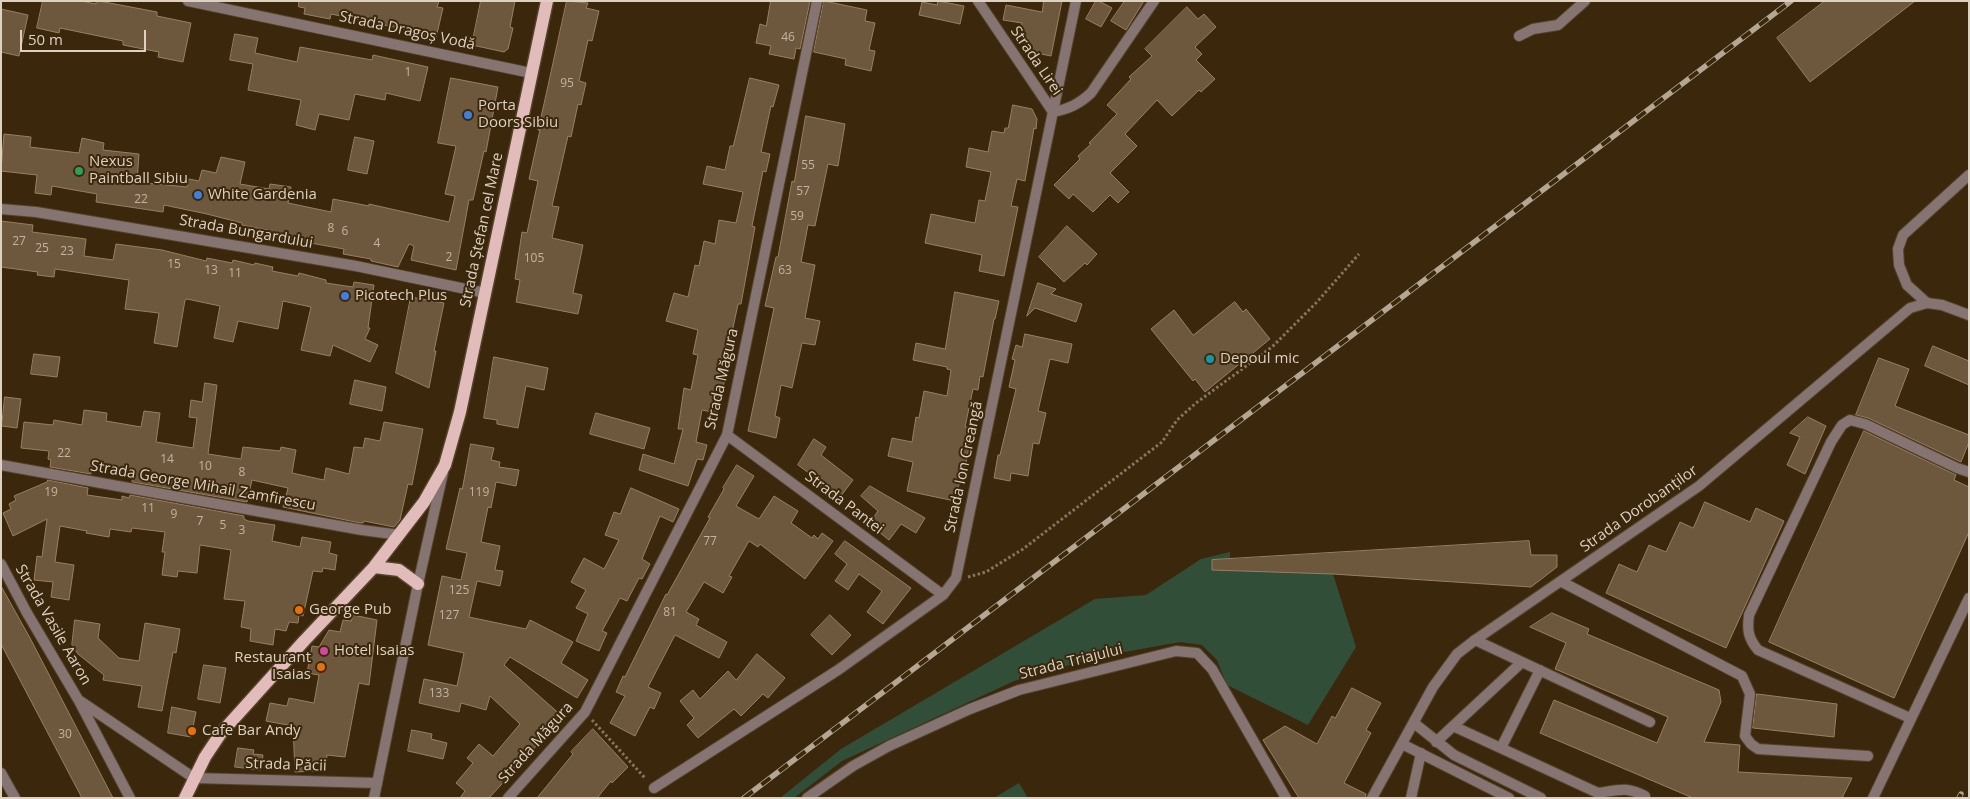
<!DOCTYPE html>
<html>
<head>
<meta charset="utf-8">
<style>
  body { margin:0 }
  #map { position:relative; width:1970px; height:799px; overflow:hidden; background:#3b280c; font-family:"Open Sans",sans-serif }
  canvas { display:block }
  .frame { position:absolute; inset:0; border:2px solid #ddd1c2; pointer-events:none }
  .scale { position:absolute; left:20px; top:30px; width:126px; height:22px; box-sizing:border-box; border:2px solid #ddd1c2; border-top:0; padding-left:6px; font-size:15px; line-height:18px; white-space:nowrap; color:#ddd1c2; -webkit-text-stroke:4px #3b280c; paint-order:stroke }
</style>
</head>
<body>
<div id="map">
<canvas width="1970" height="799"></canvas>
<div class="frame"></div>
<div class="scale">50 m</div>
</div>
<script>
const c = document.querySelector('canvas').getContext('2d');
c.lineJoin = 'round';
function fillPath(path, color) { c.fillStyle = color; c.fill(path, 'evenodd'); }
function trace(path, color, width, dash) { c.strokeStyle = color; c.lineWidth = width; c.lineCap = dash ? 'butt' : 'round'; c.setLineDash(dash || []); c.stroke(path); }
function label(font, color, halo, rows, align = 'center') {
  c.font = font + ' "Open Sans",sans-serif'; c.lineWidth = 4; c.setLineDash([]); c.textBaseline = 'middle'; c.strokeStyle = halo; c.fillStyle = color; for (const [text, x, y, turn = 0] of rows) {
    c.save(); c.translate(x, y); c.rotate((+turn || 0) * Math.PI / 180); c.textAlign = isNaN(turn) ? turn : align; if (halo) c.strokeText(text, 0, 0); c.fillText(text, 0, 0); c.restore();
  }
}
const green = new Path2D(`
  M1230 552V570L1333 574 1356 647 1308 725 1227 685 1217 660 1202 645 1180 642 1097 657 1014 681 842 761 794 798H780L841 749 1095 599 1146 595 1201 559Z
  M1019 783 1028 798H994Z`);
const building = new Path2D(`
  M43 1H81L96 4V1H99L157 12V16L191 23 183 62 158 57 159 52 123 45V41L60 28 59 33 37 28Z
  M299 1H439L437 7 443 8 435 42 407 36 408 30 331 14 330 19 304 14 305 8 299 7Z
  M481 1H515L510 27 513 28 508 49 504 52 472 45Z
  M567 1 588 3 586 8 599 11 592 41 588 40 579 81 586 83 581 105 578 104 571 137 568 136 552 206 559 207 552 238 583 245 573 293 582 295 578 314 516 302 520 280 515 279 522 232 527 233 538 181 529 179 540 130H538L544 104Z
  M771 1H810L800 49 796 48 794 59 769 54 771 46 756 43 760 24 766 26Z
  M824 1 867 10 865 21 875 23 869 50 875 51 871 71 845 65 846 59 814 52Z
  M938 1 964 6 960 24 919 15 922 2 937 5Z
  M1044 1H1062L1051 56 1026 51 1028 38 1020 36 1022 23 1003 20 1006 5 1042 12Z
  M1096 1H1099L1112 8 1101 27 1086 19Z
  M1125 1H1144L1126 30 1111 21Z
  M1825 1H1915L1810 82 1777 38Z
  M1187 7 1198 19 1204 14 1216 27 1195 47 1202 54 1196 60 1215 79 1201 92 1199 90 1172 116 1157 100 1125 134 1137 146 1110 173 1129 192 1118 203 1110 195 1093 212 1073 194 1069 199 1054 185 1080 159 1078 156 1091 144 1089 143 1117 114 1107 105 1131 79 1129 77 1152 56 1145 49Z
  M1 9 28 15 19 56 1 52Z
  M235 34 258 38 255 53 297 62 300 47 372 60 373 55 428 67 420 101 386 93 385 100 355 94 349 120 319 114 315 130 296 125 301 100 248 90 253 64 230 60Z
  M451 78 498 87 486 152 484 151 473 200H469L456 270 411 260 414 246 409 244 398 267 371 261V259L343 254 344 249 266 235 267 230 242 225V223L207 214 164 205 163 212 96 202 97 194 52 186 51 195 35 193 37 175 1 171 4 134 31 137 30 147 79 153 82 138 104 143 103 150 139 154 137 182 187 187 189 179 199 181 202 170 216 173 221 157 245 162 240 184 269 189 270 184 291 187 288 203 331 212 333 199 369 206V204L449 222 455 196 445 194 456 146 438 143Z
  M750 78 779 85 773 107 771 106 761 152 770 154 766 172 763 171 752 226 755 227 741 304H738L724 371 726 372 723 388 717 413 702 410 696 442 707 445 703 460 697 459 688 486 639 470 643 454 674 464 683 429H678L684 388 691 390 698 355 693 354 698 330 666 321 674 293 688 297 695 265 699 266 704 241 715 244 719 220 736 223 743 192 703 184 707 166 725 170 730 146H733Z
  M1013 105 1032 109 1037 119 1036 129 1034 128 1025 181 1017 179 1011 206 1018 207 1004 276 979 271 982 255 925 243 931 214 975 223 979 200 985 201 991 172 966 167 969 148 988 152 992 131 1004 133 1005 128H1008Z
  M806 116 845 124 838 166 828 164 815 226 808 225 801 262 815 265 805 318 820 321 815 345 802 343 792 388 781 385 775 416 780 418 776 438 748 431 774 308 765 306 776 257H778L792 181 794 182Z
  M355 137 374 141 367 174 348 170Z
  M1 221 33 225 32 232 86 239 84 256 113 260 116 244 162 250 206 261 207 258 232 263 233 260 254 265 255 263 273 267 272 271 298 276 299 273 326 280V283L353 287 354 282 374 285 368 328H370L365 339 378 345 370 362 333 345 330 356 301 350 311 307 283 301 278 329 238 321 233 342 214 338 220 306 187 299 185 300 177 347 154 343 159 313 125 309 129 280 55 269 54 277 37 275 38 272 1 267Z
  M1067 226 1097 254 1087 265 1085 263 1064 282 1039 257Z
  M1038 283 1056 289 1051 294 1082 304 1076 322 1035 308 1027 316Z
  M955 292 999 301 995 319H994L983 377 980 376 978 390 973 389 965 427 973 428 965 468H963L955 501 907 491 913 462 888 456 892 438 912 442 916 417 919 418 924 391 947 396 951 370 947 369V367L913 360 916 343 945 349Z
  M411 297 444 303 434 351H436L429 388 396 373Z
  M1235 302 1243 312 1246 309 1270 339 1205 392 1195 379 1193 381 1151 329 1174 310 1193 335Z
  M1025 334 1072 344 1068 363 1050 359 1038 411 1046 413 1039 444 1033 443 1028 476 1011 473 1010 481 994 478 998 455H1000L1016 389 1009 387 1015 360 1012 359 1016 345 1022 347Z
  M1933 346 1969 361V385L1925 366Z
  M34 354 60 357 57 377 31 374Z
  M494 357 548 368 544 390 526 386 518 428 497 424V420L484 418Z
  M1879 358 1909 369 1895 406 1969 435V442L1961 462 1868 418 1856 415Z
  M355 380 386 387 382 411 350 404Z
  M205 383 217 385 208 454 241 459 243 447 280 451 281 447 296 450 292 473 324 480 326 468 349 474 354 447 363 448 365 438 380 441 384 422 423 429 412 485 408 484 400 520 394 527 364 521 363 523H360L283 507 288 488 252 480 247 502 132 482 134 470 100 465 99 469 91 468V474L50 467 51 460 48 459 49 451 21 448 24 422 53 425 54 420 82 425 84 410 107 413 106 421 141 427 144 411 160 413 156 442 193 448 197 418 189 417 191 400 202 402Z
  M5 397 21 399 17 428 2 426Z
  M596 413 650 428 644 449 590 434Z
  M1808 417 1826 426 1805 474 1787 465 1800 437 1790 433Z
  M1864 431 1956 475 1954 480 1969 487V532L1894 698 1769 642Z
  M814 439 826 447 821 455 853 480 837 501 819 486 821 482 798 465Z
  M471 444 494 448 491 460 500 462 499 467 519 470 516 486 496 482 491 508 488 507 481 542 500 546 495 570 503 571 500 586 477 581 469 617 526 629 530 620 573 642 561 663 588 680 577 698 510 657 504 665 562 716 531 752 529 750 511 772 512 773 489 798H460L465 791 456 783 473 763 467 758 479 744 493 756 520 724 490 696 486 710 461 703 459 712 419 703 424 679 457 686 464 653 428 645 442 576 461 580 467 553 446 549 460 488 462 489Z
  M737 465 754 476 736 506 759 519 774 496 798 511 791 523 812 538 814 535 818 539 822 533 833 541 805 579 760 544 758 547 749 541 729 576 732 577 723 593 704 582 686 612 699 619 696 625 727 642 719 658 675 635 648 687 661 693 654 709 650 707 635 736 610 723 625 696 616 692 623 676 625 677 666 594 667 595 710 518 708 517 724 489 723 488Z
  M48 480 88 488 87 495 122 500V496L129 498 130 495 244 516V519L248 521 275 525 272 541 300 547 302 537 331 542 329 553 337 555 335 570 323 568 322 572 313 571 303 616 299 615 298 623 289 622 286 631 275 629 273 645 250 641 251 629 241 627 245 601 224 599 231 550 200 545 197 573 178 571 177 577 162 575 165 552H162L165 532 132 528 131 532 110 529 109 537 86 533 87 531 60 526 55 562 74 565 69 600 51 597 53 582 34 580 37 556 42 557 47 519 13 536 3 513 11 509 9 504 16 500 14 496 47 482Z
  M870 486 925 518 916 533 901 524 889 540 869 524 878 511 861 496Z
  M631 488 679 509 673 522 660 516 642 559 650 564 642 579 639 578 627 601 620 598 602 631 607 633 599 651 576 641 588 614 576 608 586 590 571 582 584 558 604 569 619 540 605 535 614 512 620 514Z
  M1705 502 1750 522 1756 508 1784 521 1726 648 1606 593 1619 564 1637 572 1649 545 1666 552 1680 522 1693 528Z
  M845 541 911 588 883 624 867 612 882 591 859 574 848 590 835 581 847 564 835 554Z
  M1529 541 1531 555H1557V567L1531 587 1333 574 1212 570V560Z
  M1 586 30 638 113 798H82L1 644Z
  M1552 613 1589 629 1587 634 1719 690 1721 702 1704 742 1740 745 1738 772 1852 778 1842 798H1693L1540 733 1554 700 1657 743 1668 717 1555 669 1566 643 1530 627Z
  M353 615 377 620 369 685 359 683 345 757 327 755 326 763 313 762 314 771 295 772 293 726 266 721 270 703 287 706 289 698 314 703 319 675 307 673 312 646 319 647 329 630 340 632 343 620 351 621Z
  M830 615 851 635 832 655 811 635Z
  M75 620 100 624 98 638 119 658 139 661 145 623 180 629 176 653 173 652 162 711 138 707 142 686 103 680 104 675 78 654 72 645Z
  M757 654 785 678 768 698 763 694 741 716 734 709 698 738 687 725 694 718 680 701 693 690 700 699 728 671 736 680Z
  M204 665 226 668 220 703 198 699Z
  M1352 688 1381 703 1366 730 1371 733 1344 783 1366 794 1365 798H1299L1263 740 1285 726 1317 744 1332 716 1335 718Z
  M1757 694 1837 704 1834 737 1753 728Z
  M172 707 196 712 191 737 168 733Z
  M593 729 628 767 612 783 611 781 597 798H537L573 754 571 752Z
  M412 730 432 734 431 739 447 743 443 759 408 751Z
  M238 748 254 750 253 754 263 755 261 770 235 767Z`);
const path = new Path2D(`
  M968 577 986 572 1023 549 1162 442 1177 420 1196 403 1272 347 1317 302 1359 254
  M592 720 645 778`);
const service = new Path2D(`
  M1927 303 1907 285 1899 265 1898 249 1903 235 1969 175
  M1562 582 1742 676 1750 694 1745 736 1751 744 1758 749 1868 756
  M1475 640 1650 722
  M1910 718 1758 650C1748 638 1747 630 1749 615L1831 442 1842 425 1850 420 1865 424 1957 468 1969 472
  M1414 723 1454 755 1541 798
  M1453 726 1598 793C1619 790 1625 786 1645 796
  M1436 742 1522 662
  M1402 744 1509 798
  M1501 748 1540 670
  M1411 798 1421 753
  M1873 798 1969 598`);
const minor = new Path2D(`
  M188 1 531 73
  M978 1 1053 112C1069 109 1079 104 1091 93L1154 1
  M1519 36 1533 29 1558 25 1585 1
  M1 209 36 212 356 266 485 293
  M727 435 943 595
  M1 465 362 530 400 535
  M1 773 15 798
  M194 778 377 783
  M654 788 838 670 943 595 956 578 1076 1
  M508 798 585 712 727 435 817 1
  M807 798 853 766 889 746 970 709 1019 690 1176 651 1197 653 1212 669 1286 798
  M1372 798 1433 687 1457 654 1475 640 1699 486 1910 308 1927 303 1942 305 1969 315`);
const tertiary = new Path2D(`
  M1 564 27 613 79 701 130 798
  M80 701 194 778
  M374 798 418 584 443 473`);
const primary = new Path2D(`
  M374 567 399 570 418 584
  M185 798 205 757 221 733 304 641 374 567 424 502 445 465 460 412 547 1`);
const rail = new Path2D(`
  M744 798 1791 1
  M1959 798 1961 794`);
const markers = [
  [468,115,5,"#3f7fe0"],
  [79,171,5,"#2e9e5b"],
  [198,195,5,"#3f7fe0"],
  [345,296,5,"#3f7fe0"],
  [1210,359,5,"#0f9aa8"],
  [299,610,5,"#e8710a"],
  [324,651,5,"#d1479c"],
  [321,667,5,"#e8710a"],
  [192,731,5,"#e8710a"]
];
const numberNames = [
  ["46",788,38],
  ["1",408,73],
  ["95",567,84],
  ["55",808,166],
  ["57",803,192],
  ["22",141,200],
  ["59",797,217],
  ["8",331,229],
  ["6",345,232],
  ["27",19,242],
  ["4",377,244],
  ["25",42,249],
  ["23",67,252],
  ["2",449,258],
  ["105",534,259],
  ["15",174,265],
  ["13",211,271],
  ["63",785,271],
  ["11",235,274],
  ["22",64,454],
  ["14",167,460],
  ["10",205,467],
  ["8",242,473],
  ["19",51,493],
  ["119",479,493],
  ["11",148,509],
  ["9",174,515],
  ["7",200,522],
  ["5",223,526],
  ["3",242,531],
  ["77",710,542],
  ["125",459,591],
  ["81",670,613],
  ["127",449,616],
  ["133",439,694],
  ["30",65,735]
];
const streetNames = [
  ["Strada Dragoș Vodă",407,31,12],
  ["Strada Lirei",1036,61,56],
  ["Strada Ștefan cel Mare",482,230,-78],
  ["Strada Bungardului",246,232,10],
  ["Strada Măgura",722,379,-77],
  ["Strada Ion Creangă",964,467,-78],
  ["Strada George Mihail Zamfirescu",203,486,10],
  ["Strada Pantei",844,503,37],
  ["Strada Dorobanților",1639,509,-35],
  ["Strada Vasile Aaron",53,625,60],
  ["Strada Triajului",1071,662,-14],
  ["Strada Măgura",536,743,-48],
  ["Strada Păcii",286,765,2]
];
const poiNames = [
  ["Porta",478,106],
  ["Doors Sibiu",478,123],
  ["Nexus",89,162],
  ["Paintball Sibiu",89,179],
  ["White Gardenia",208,195],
  ["Picotech Plus",355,296],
  ["Depoul mic",1220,359],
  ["George Pub",309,610],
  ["Hotel Isaias",334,651],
  ["Restaurant",311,658,"right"],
  ["Isaias",311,675,"right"],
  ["Cafe Bar Andy",202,731]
];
fillPath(green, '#314f38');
fillPath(building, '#6e583d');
trace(building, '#977f63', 1);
trace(service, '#554329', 12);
trace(minor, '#554329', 12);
trace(tertiary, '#554329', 12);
trace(primary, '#554329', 15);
trace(path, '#867660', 3, [2.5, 2.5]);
trace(service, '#867473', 10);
trace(minor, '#867473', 10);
trace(tertiary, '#867473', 10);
trace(primary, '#e1bcbb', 12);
trace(rail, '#b3a693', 5.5);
trace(rail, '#3b280c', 4, [11]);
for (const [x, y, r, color] of markers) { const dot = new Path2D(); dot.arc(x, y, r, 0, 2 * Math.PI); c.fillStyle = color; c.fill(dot); trace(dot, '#3b280c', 2); }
label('12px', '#c1b3a1', null, numberNames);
label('15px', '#ddd1c2', '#3b280c', streetNames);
label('15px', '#ddd1c2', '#3b280c', poiNames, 'left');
</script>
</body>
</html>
